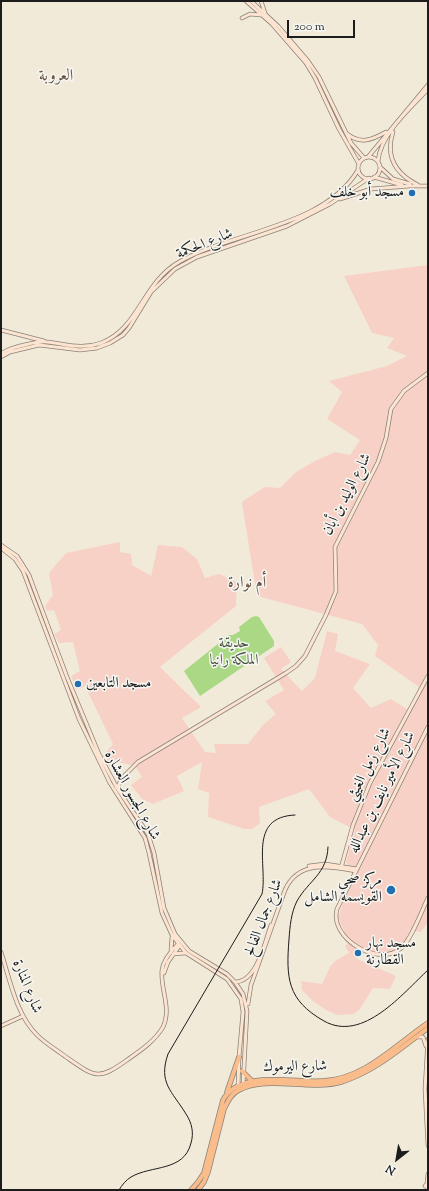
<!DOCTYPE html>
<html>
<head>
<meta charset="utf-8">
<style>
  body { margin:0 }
  #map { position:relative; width:429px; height:1191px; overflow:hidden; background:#f2ead9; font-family:"Sorts Mill Goudy",serif }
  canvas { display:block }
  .frame { position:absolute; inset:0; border:2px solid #1c1c1c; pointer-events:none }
  .north { position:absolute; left:377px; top:1139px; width:40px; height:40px; -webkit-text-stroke:3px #f6f6f2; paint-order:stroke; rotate:211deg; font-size:11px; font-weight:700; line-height:16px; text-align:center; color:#1c1c1c }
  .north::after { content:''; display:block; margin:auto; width:14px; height:18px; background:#1c1c1c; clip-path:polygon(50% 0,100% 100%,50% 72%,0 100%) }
  .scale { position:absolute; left:287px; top:20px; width:68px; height:18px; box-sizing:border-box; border:2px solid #1c1c1c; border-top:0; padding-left:5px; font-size:12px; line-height:14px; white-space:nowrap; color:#1c1c1c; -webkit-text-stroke:3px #f6f6f2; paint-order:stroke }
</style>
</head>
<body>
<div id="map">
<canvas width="429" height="1191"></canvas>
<div class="frame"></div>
<div class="north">N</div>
<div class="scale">200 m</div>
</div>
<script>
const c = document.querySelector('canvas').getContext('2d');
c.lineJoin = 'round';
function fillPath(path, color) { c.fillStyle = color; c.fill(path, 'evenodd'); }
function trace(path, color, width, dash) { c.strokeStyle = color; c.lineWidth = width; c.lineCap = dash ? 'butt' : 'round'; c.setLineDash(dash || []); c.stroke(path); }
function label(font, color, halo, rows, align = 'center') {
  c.font = font + ' "Sorts Mill Goudy",Amiri,serif'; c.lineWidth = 3; c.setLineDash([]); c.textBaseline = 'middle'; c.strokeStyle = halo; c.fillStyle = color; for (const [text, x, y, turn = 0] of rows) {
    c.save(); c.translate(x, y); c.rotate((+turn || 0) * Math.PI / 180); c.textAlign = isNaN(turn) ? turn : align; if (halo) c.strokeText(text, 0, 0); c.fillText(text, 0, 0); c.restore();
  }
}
const built = new Path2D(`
  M428 265V922L421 932 410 930 404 943 393 952H362L357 959 396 976 390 989 373 988 360 1009 354 1014 337 1015 326 1010 314 1002 302 990 301 981 322 984 330 967 335 961 349 953 345 946 349 942 338 917 343 903 355 879 346 862 355 830 330 817 309 789 259 807 260 823 253 829H244L208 817 209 793 198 789 202 762 177 776 184 791 153 804 142 799 131 785 142 777 135 766 118 762 111 769 103 756 113 744 85 686 77 690 71 676 80 671 73 642 59 643 54 634 61 630 54 610 47 611 45 606 53 595 49 573 66 553 120 542V552L131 554 132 565 151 576 158 545 182 547 197 559 205 578 219 574 237 582 236 606 160 667 201 707 182 718 205 752 216 753 214 744H248L263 725 276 714 265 701 284 690 264 658 281 647 291 662 281 669 302 691 315 678 327 631 338 634 335 651 370 664 353 688 371 708 391 699 410 711 419 687 375 656 378 645 362 624 257 596 242 503 243 501 265 487 280 488 296 472 315 461 335 452 350 455 360 440 327 419 342 392 329 381 387 366 407 356 387 348 394 338 372 333 344 276Z`);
const green = new Path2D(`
  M256 616 259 617 274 641V646L200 696 184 671 229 635H233L240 631 239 627 252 617Z`);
const secondary = new Path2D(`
  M246 1 272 24 306 63 315 78 339 129 359 164
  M251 1 278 26 308 61 319 77 351 143 364 158
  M261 1 265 13
  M242 18 250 14 261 15
  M393 132C385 157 396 174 418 185
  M346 133C360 145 372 140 386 132
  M368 157 428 85
  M358 168a11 11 0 1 1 22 0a11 11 0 1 1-22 0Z
  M378 161C381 133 410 109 428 89
  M380 167 393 179 410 184
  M374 177 402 185
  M408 186H428
  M340 199 371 189 409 186
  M1 330 44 341
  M1 354C7 349 13 348 20 346 29 344 38 341 47 342 66 344 81 350 101 343 139 329 142 283 179 262 233 231 325 227 358 170
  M1 357 10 352 39 345 80 350 97 348 110 343 123 335 129 328 151 292 175 269 197 257 287 226 330 204 369 178
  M1 545 17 556 29 575 67 677 99 754 117 788 148 834 154 853 164 908 175 934 189 951 227 974 235 982 243 994 247 1011 243 1085
  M1 548 15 559 23 571 79 719 110 783 145 838 149 853 162 913 172 935 186 953 227 979 241 999 243 1012 239 1057 238 1087
  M428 727 337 909C329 938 377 967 400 949 410 943 422 910 428 898
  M117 788 122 778 138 762 286 673 296 666 305 656 326 615 336 591 335 547 378 462 386 438 391 409 404 391 428 373
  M309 866 325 864 357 869
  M341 868 353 825 370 783 428 676
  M171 950 172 937
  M1 952C10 980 16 1014 37 1035 46 1044 57 1050 66 1057 95 1077 98 1081 127 1060 140 1051 155 1041 163 1027 172 1008 160 989 162 970 163 961 172 950 178 944
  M173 954 185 953
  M164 973 168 962 180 945
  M235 982C257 982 265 942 271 925
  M248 1004 251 985 285 890C298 860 330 866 356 871
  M1 1026 23 1016
  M418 1037H423L426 1046
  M428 1039 425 1089 428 1146
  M427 1183 428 1174
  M428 1183 425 1186 428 1188`);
const highway = new Path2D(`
  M242 1071 252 1081
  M227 1092 239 1057
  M191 1190 198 1182 204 1173 223 1100C240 1069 293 1083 323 1081 365 1079 395 1045 428 1023
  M198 1190 204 1182 208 1172 224 1109C228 1101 231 1094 239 1090 267 1075 309 1091 341 1082 374 1072 401 1048 428 1028`);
const rail = new Path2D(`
  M328 847C327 874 309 880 297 901 291 913 290 926 289 939 286 978 287 1000 324 1021 363 1043 403 993 428 970
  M119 1190C122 1185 126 1180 131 1177 151 1165 184 1172 191 1143 194 1133 192 1123 186 1114 172 1091 158 1083 168 1054L262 894C268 866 247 817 295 815`);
const markers = [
  [412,193,4,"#1f6fb2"],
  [78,684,4,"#1f6fb2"],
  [391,890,5,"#1f6fb2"],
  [358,953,4,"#1f6fb2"]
];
const poiNames = [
  ["مسجد أبو خلف",404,193],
  ["مسجد التابعين",86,684,"left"],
  ["مركز صحي",382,881],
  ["القويسمة الشامل",382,898],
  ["مسجد نهار",366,944,"left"],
  ["القطارنة",366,961,"left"]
];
const streetNames = [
  ["شارع الحكمة",205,245,-22],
  ["شارع الوليد بن أبان",348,495,-63],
  ["شارع زمل الغيثي",370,765,-63],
  ["شارع الأمير نايف بن عبدالله",383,793,-64],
  ["شارع الجسور العشارة",131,796,61],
  ["شارع جمال الفالح",265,918,-69],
  ["شارع المنارة",26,987,68],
  ["شارع اليرموك",295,1068,-1]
];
const parkNames = [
  ["حديقة",234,644],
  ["الملكة رانيا",234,661]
];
const neighbourhoodNames = [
  ["العروبة",56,77],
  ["أم نوارة",247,584]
];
fillPath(built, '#f7d1c6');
fillPath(green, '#aad885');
trace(secondary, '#87837a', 4.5);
trace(highway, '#87837a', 5.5);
trace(secondary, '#fde4d1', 3);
trace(highway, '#fabc8b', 4);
trace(rail, '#1c1c1c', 1);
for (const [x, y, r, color] of markers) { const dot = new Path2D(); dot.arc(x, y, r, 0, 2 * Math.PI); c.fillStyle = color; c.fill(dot); trace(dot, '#f6f6f2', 1.5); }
label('15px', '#1c1c1c', '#f6f6f2', poiNames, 'right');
label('15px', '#1c1c1c', '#f6f6f2', streetNames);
label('15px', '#47543c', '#f6f6f2', parkNames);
label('16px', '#644d3d', '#f6f6f2', neighbourhoodNames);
</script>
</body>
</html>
